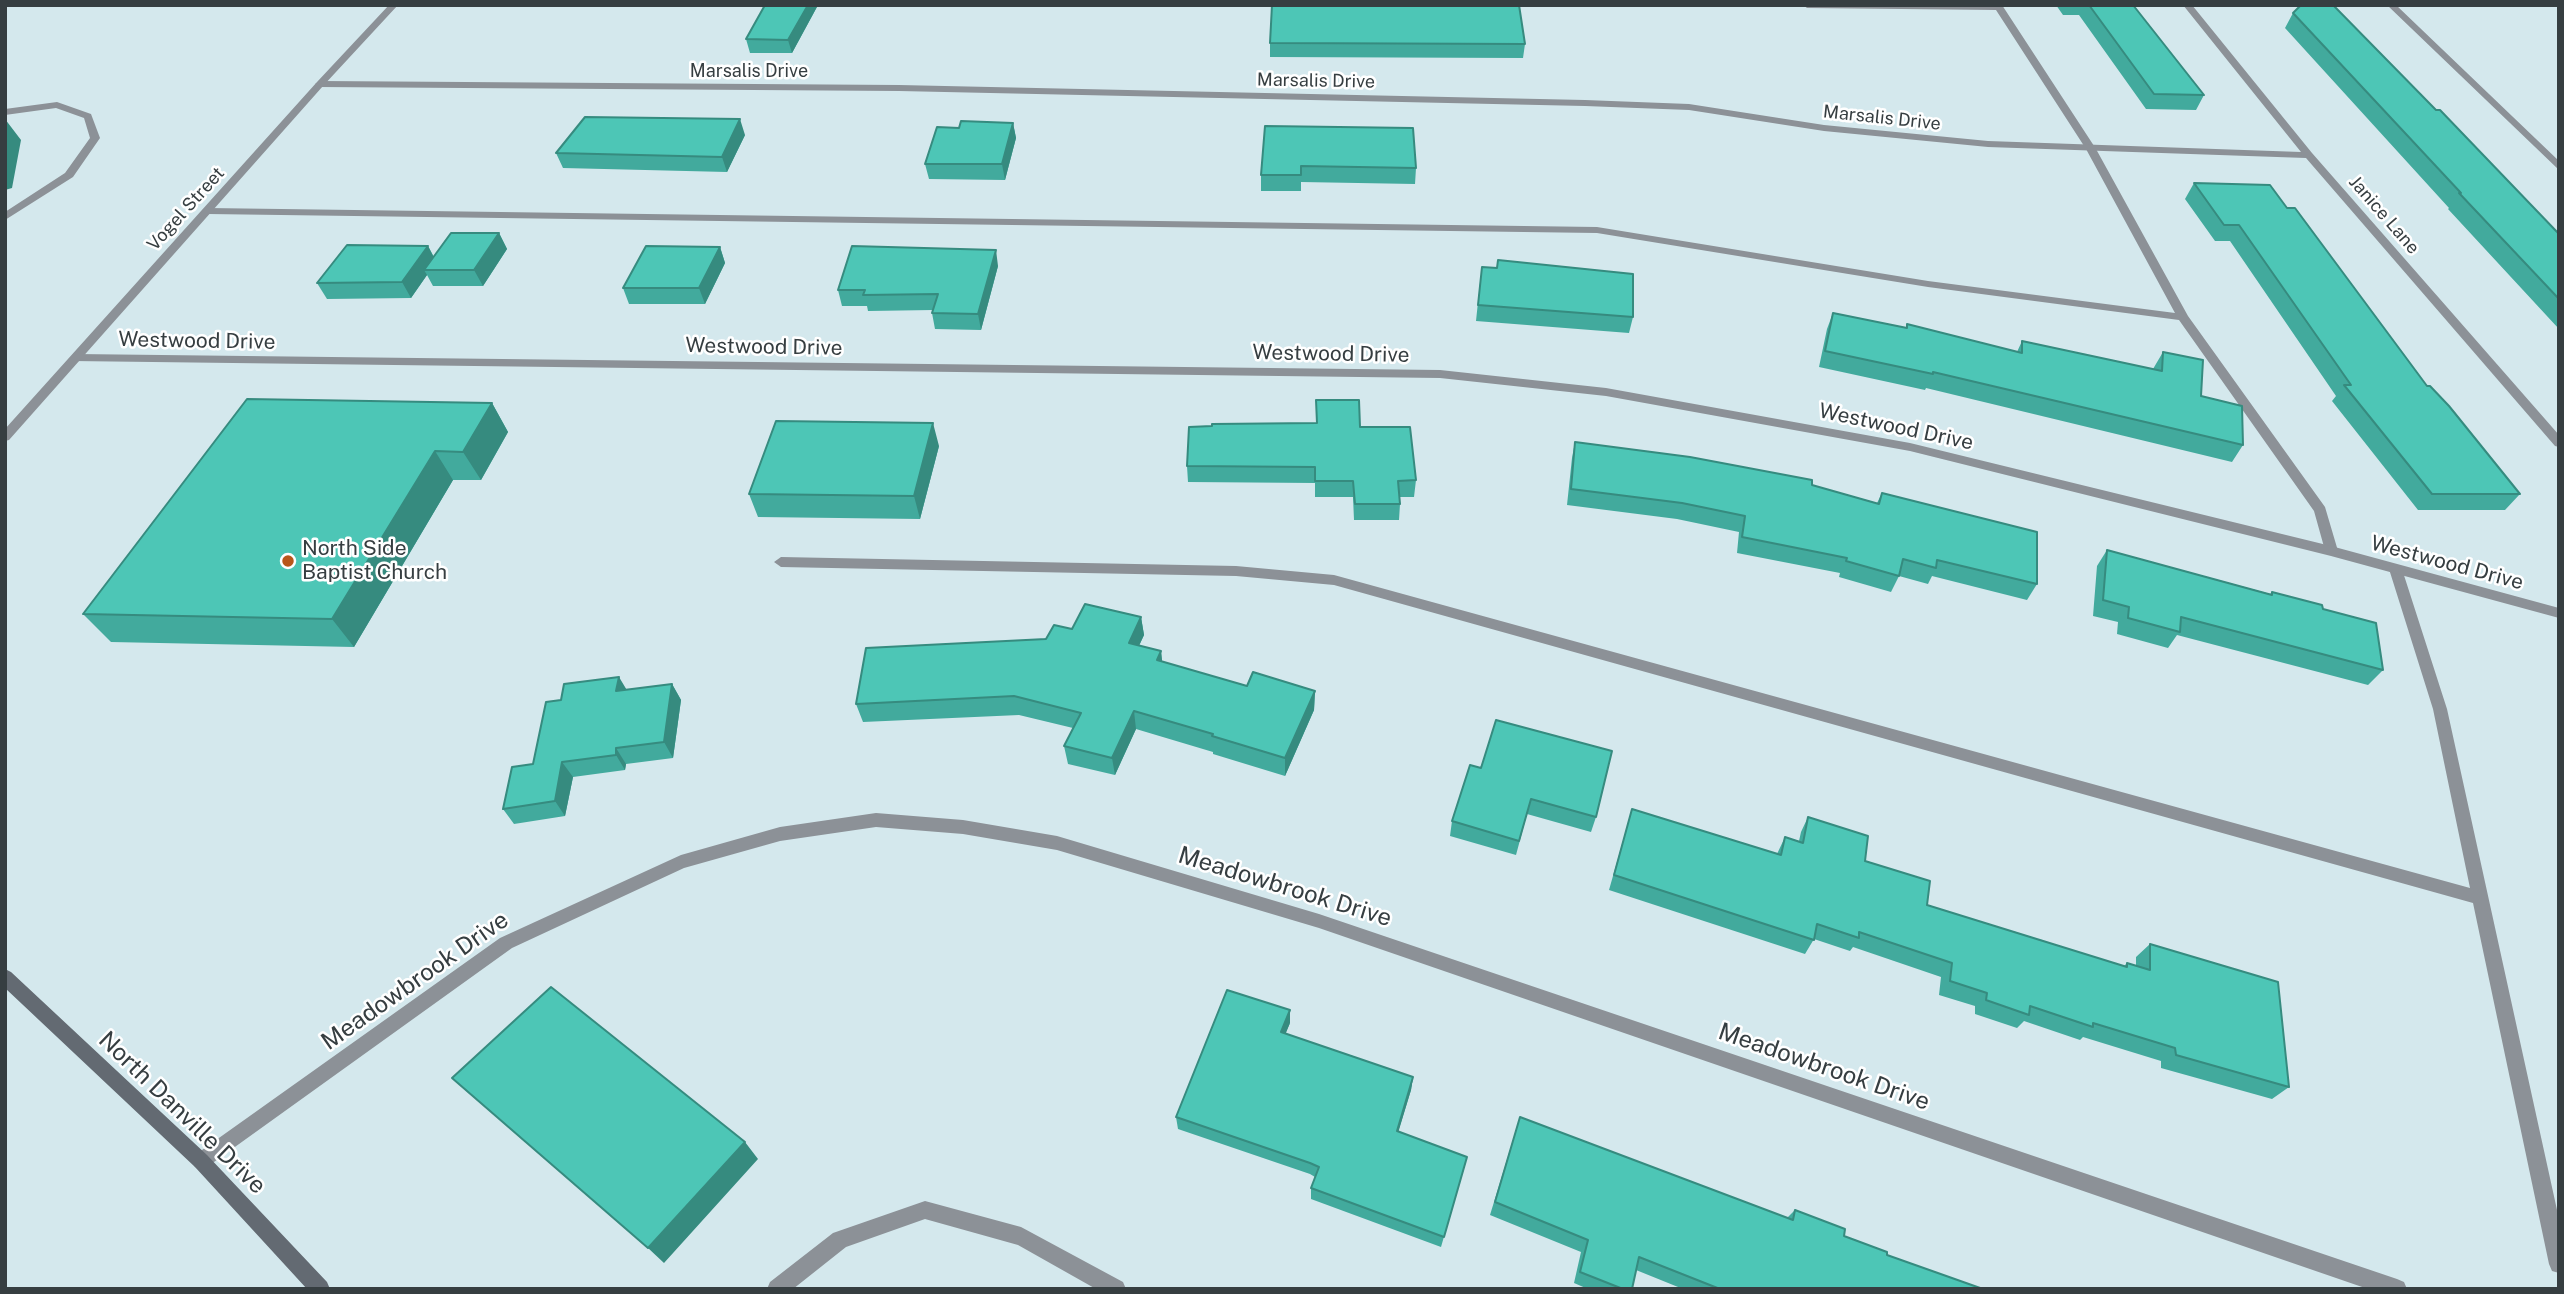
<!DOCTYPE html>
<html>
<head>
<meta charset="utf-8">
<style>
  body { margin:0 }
  #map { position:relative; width:2564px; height:1294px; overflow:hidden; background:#d4e8ed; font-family:"Public Sans",sans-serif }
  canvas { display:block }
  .frame { position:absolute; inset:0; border:7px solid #363e41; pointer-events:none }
</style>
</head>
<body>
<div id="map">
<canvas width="2564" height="1294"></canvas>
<div class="frame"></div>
</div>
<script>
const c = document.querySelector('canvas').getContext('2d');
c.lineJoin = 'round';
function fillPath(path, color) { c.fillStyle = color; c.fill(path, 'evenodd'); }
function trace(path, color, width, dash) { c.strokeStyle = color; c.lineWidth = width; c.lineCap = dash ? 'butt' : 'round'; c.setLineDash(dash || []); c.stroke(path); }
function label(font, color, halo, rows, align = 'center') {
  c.font = font + ' "Public Sans",sans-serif'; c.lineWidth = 5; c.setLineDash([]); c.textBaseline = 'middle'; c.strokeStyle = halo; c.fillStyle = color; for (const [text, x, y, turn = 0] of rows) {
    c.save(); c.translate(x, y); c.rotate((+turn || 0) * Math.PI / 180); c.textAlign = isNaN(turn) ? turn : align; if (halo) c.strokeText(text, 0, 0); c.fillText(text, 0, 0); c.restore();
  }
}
const service = new Path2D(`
  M1803 5H2002L2096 149 2188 316 2325 507 2338 551 2336 554H2326L2314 511 2179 320 1928 287 1597 233 208 214 203 211 208 208 1597 227 1928 281 2175 313 2086 149 1996 10 1807 8Z
  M2387 5H2396L2559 161V170Z
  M57 102 91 114 100 138 73 177 5 220V212L65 173 90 138 84 118 56 108 5 115V109Z
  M781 557 1236 566 1334 575 2470 888 2433 709 2389 569 2391 566H2401L2447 709 2559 1219V1273L2552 1271 2549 1264 2473 903 1334 585 1236 576 781 567 774 562Z
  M925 1201 1021 1227 1123 1282 1126 1289H1096L1018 1245 925 1219 846 1247 793 1289H767L770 1282 833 1233Z`);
const minor = new Path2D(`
  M2183 5H2192L2312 153 2559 435V447L2555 446 2306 158 1988 147 1824 131 1689 110 1585 106 899 91 320 87 315 84 320 81 899 85 1585 100 1689 104 1824 125 1988 141 2301 152Z
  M76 354 1440 370 1606 388 1910 443 2331 546 2559 608V618L2331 556 1910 451 1606 396 1440 378 72 361V355Z
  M876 813 963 820 1057 836 1319 914 2397 1279 2404 1282 2407 1289H2368L1319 928 1057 850 963 834 876 827 780 841 684 868 512 948 207 1167 201 1170 195 1167 192 1161 195 1155 500 938 681 855 780 827Z`);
const tertiary = new Path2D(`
  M389 5H398L323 86 9 440 5 441V429L317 82Z`);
const secondary = new Path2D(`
  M5 969 11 972 207 1155 327 1282 330 1289H307L195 1167 5 988Z`);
const wall = new Path2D(`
  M818 5 792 53H750L746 39Z
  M2056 5H2133L2204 95 2196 110 2146 109 2079 15H2063Z
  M2293 13 2559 234V329L2448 209 2449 208 2285 28Z
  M1270 43 1525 44 1523 58 1270 57Z
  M1013 123 1016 138 1005 180 929 179 925 164 959 128Z
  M1265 126 1416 168 1415 184 1301 182V191H1261V175Z
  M745 135 727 172 563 168 556 153Z
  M2194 183 2427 386 2520 494 2505 510H2418L2332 401 2336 396 2230 241H2215L2185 199Z
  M499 233 507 249 483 286H433L427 275 411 298 327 299 317 283 428 246 434 257Z
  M720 247 725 263 705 304H629L623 288Z
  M998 266 981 330 935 329 932 313 933 310 868 311 867 306H842L838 290Z
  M1480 283 1633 317 1629 333 1476 321Z
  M1833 313 1906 328 1907 324 2017 352 2022 341 2153 369 2163 352 2243 445 2232 462 1926 388 1925 390 1819 367 1827 329Z
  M1316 400 1360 427 1416 480 1414 497H1399L1400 504 1399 520H1354L1353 497H1315V483L1188 482 1187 466 1316 423Z
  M492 403 508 432 481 480H453L354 647 111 642 83 614Z
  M1575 442 1812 485 1877 503 1882 493 2037 584 2027 600 1932 576 1928 584 1899 576 1891 592 1839 577 1840 573 1737 553 1739 532 1677 519 1567 505 1572 458Z
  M939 446 920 519 758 517 749 494Z
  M2107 550 2270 594 2272 592 2323 609 2383 670 2368 685 2177 635 2168 648 2117 634 2118 622 2093 616 2097 566Z
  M1141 617 1144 635 1139 646 1161 651 1162 662 1247 686 1315 691 1314 710 1285 776 1213 754V752L1136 729 1115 775 1068 764 1064 746 1073 728 1019 715 863 722 856 704 1072 629Z
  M672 684 681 700 673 758 626 764 625 770 573 777 565 816 514 824 503 809 533 764 561 700Z
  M1470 765 1596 817 1591 832 1527 814 1516 855 1450 836 1452 821Z
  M1632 809 1777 854 1785 837 1799 841 1801 832 1808 817 1865 861 1927 905 2124 966 2127 963 2136 966V957L2150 944 2289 1087 2272 1099 2161 1068V1061L2083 1037 2080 1040 2024 1021 2017 1028 1975 1014V1006L1939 995 1941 977 1853 947 1850 951 1814 939 1805 954 1609 890Z
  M1290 1023 1285 1034 1413 1077 1411 1090 1398 1132 1467 1157 1441 1247 1311 1199V1188L1315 1177 1310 1174 1178 1129 1176 1117Z
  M1520 1117 1787 1218 1795 1210 1844 1236 1887 1255 1983 1289H1683L1636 1270 1632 1289H1588L1574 1283 1581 1252 1490 1215Z`);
const shadedWall = new Path2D(`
  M808 5H818L792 53 788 40Z
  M5 119 21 140 12 188 5 190Z
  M740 119 745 135 727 172 722 157Z
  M1013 123 1016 138 1005 180 1002 164Z
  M499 233 507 249 483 286 474 270Z
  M428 246 436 262 424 270 427 275 411 298 402 282Z
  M720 247 725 263 705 304 699 288Z
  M996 250 998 266 981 330 978 314Z
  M492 403 508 432 481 480 463 452Z
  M933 423 939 446 920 519 914 496Z
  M435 451 453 480 354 647 332 619Z
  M1141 617 1144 635 1131 662 1129 643Z
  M1161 651 1163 669 1157 660Z
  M619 677 628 692 616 691Z
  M672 684 681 700 673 758 664 742Z
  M1315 691 1314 710 1285 776V758Z
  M1134 711 1136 729 1115 775 1112 758Z
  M616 748 626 764 625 770 616 755Z
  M562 762 573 777 565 816 555 801Z
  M1290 1010V1023L1281 1045V1032Z
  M1413 1077 1411 1090 1395 1143 1397 1131Z
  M745 1142 758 1159 664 1263 648 1248Z`);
const building = new Path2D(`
  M765 5H808L788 40 746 39Z
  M1272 5H1519L1525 44 1270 43Z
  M2089 5H2133L2204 95 2154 94Z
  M2301 5H2333L2436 110H2440L2559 234V299L2459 193H2461L2293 13Z
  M585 117 740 119 722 157 556 153Z
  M961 121 1013 123 1002 164H925L937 127 959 128Z
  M1265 126 1413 128 1416 168 1301 166V175H1261Z
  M2194 183 2270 185 2287 208H2295L2427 386H2430L2449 406 2520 494H2432L2344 385H2351L2239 225H2224Z
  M451 233H499L474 270H424Z
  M347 245 428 246 402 282 317 283Z
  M646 246 720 247 699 288H623Z
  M852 246 996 250 978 314 932 313 938 294 863 295 865 290H838Z
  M1498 260 1633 274V317L1478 305 1482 267 1497 268Z
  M1833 313 1907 328V324L2022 353V341L2162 371 2163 352 2203 360 2201 396 2242 406 2243 445 1933 372V374L1825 351Z
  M247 399 492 403 463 452 435 451 332 619 83 614Z
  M1316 400H1359L1360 427H1410L1416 480 1398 481 1400 504H1355L1353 481H1315V467L1187 466 1189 427 1212 426V424L1317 423Z
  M776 421 933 423 914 496 749 494Z
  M1575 442 1690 457 1812 480V485L1879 504 1882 493 2037 532V584L1937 560 1936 568 1903 559 1899 576 1846 561 1847 558 1742 537 1745 516 1682 503 1571 489Z
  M2107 550 2272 595V592L2322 605 2323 609 2376 623 2383 670 2181 617 2180 632 2128 618 2129 607 2103 600Z
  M1085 604 1141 617 1129 643 1161 651 1157 660 1247 686 1253 672 1315 691 1285 758 1212 736 1213 734 1134 711 1112 758 1064 746 1081 713 1014 696 856 704 866 648 1046 639 1054 625 1072 629Z
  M619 677 616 691 672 684 664 742 616 748V755L562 762 555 801 503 809 512 767 533 764 546 702 561 700 564 684Z
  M1496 720 1612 751 1596 817 1531 799 1519 841 1452 821 1470 765 1481 768Z
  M1632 809 1781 855 1785 837 1803 843 1808 817 1868 836 1865 861 1930 881 1927 905 2127 967V963L2150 970V944L2278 982 2289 1087 2176 1055 2175 1048 2093 1023V1027L2030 1006 2029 1015 1986 1000 1987 993 1950 981 1952 963 1859 932V938L1817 924 1814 940 1614 875Z
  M551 987 745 1142 648 1248 452 1078Z
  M1227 990 1290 1010 1281 1032 1413 1077 1397 1131 1467 1157 1444 1237 1311 1188 1319 1167 1310 1163 1176 1117Z
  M1520 1117 1793 1220 1795 1210 1845 1229 1844 1236 1887 1252V1255L1983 1289H1720L1639 1257 1632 1289H1623L1580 1272 1588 1240 1495 1202Z`);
const markers = [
  [288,561,7,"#b8561a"]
];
const farStreetnames = [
  ["Marsalis Drive",749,71],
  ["Marsalis Drive",1316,81,1],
  ["Marsalis Drive",1882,118,6],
  ["Vogel Street",186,209,-48],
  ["Janice Lane",2384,215,49]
];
const streetNames = [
  ["Westwood Drive",197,341,1],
  ["Westwood Drive",764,347,1],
  ["Westwood Drive",1331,354,1],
  ["Westwood Drive",1896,427,12],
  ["Westwood Drive",2447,563,15]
];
const poiNames = [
  ["North Side",302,549],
  ["Baptist Church",302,573]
];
const nearStreetnames = [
  ["Meadowbrook Drive",1285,887,17],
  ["Meadowbrook Drive",415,981,-35],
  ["Meadowbrook Drive",1824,1067,19],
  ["North Danville Drive",182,1113,44]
];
fillPath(service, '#8c9197');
fillPath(minor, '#8c9197');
fillPath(tertiary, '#8c9197');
fillPath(secondary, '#636a72');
fillPath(wall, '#42aa9d');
fillPath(shadedWall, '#368b7f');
fillPath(building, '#4dc6b6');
trace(building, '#368b7f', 2);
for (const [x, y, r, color] of markers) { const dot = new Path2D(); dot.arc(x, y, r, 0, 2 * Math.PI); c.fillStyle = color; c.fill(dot); trace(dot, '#fff', 2.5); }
label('18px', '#363e41', '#fff', farStreetnames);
label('21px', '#363e41', '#fff', streetNames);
label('21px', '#363e41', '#fff', poiNames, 'left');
label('24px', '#363e41', '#fff', nearStreetnames);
</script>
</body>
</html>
